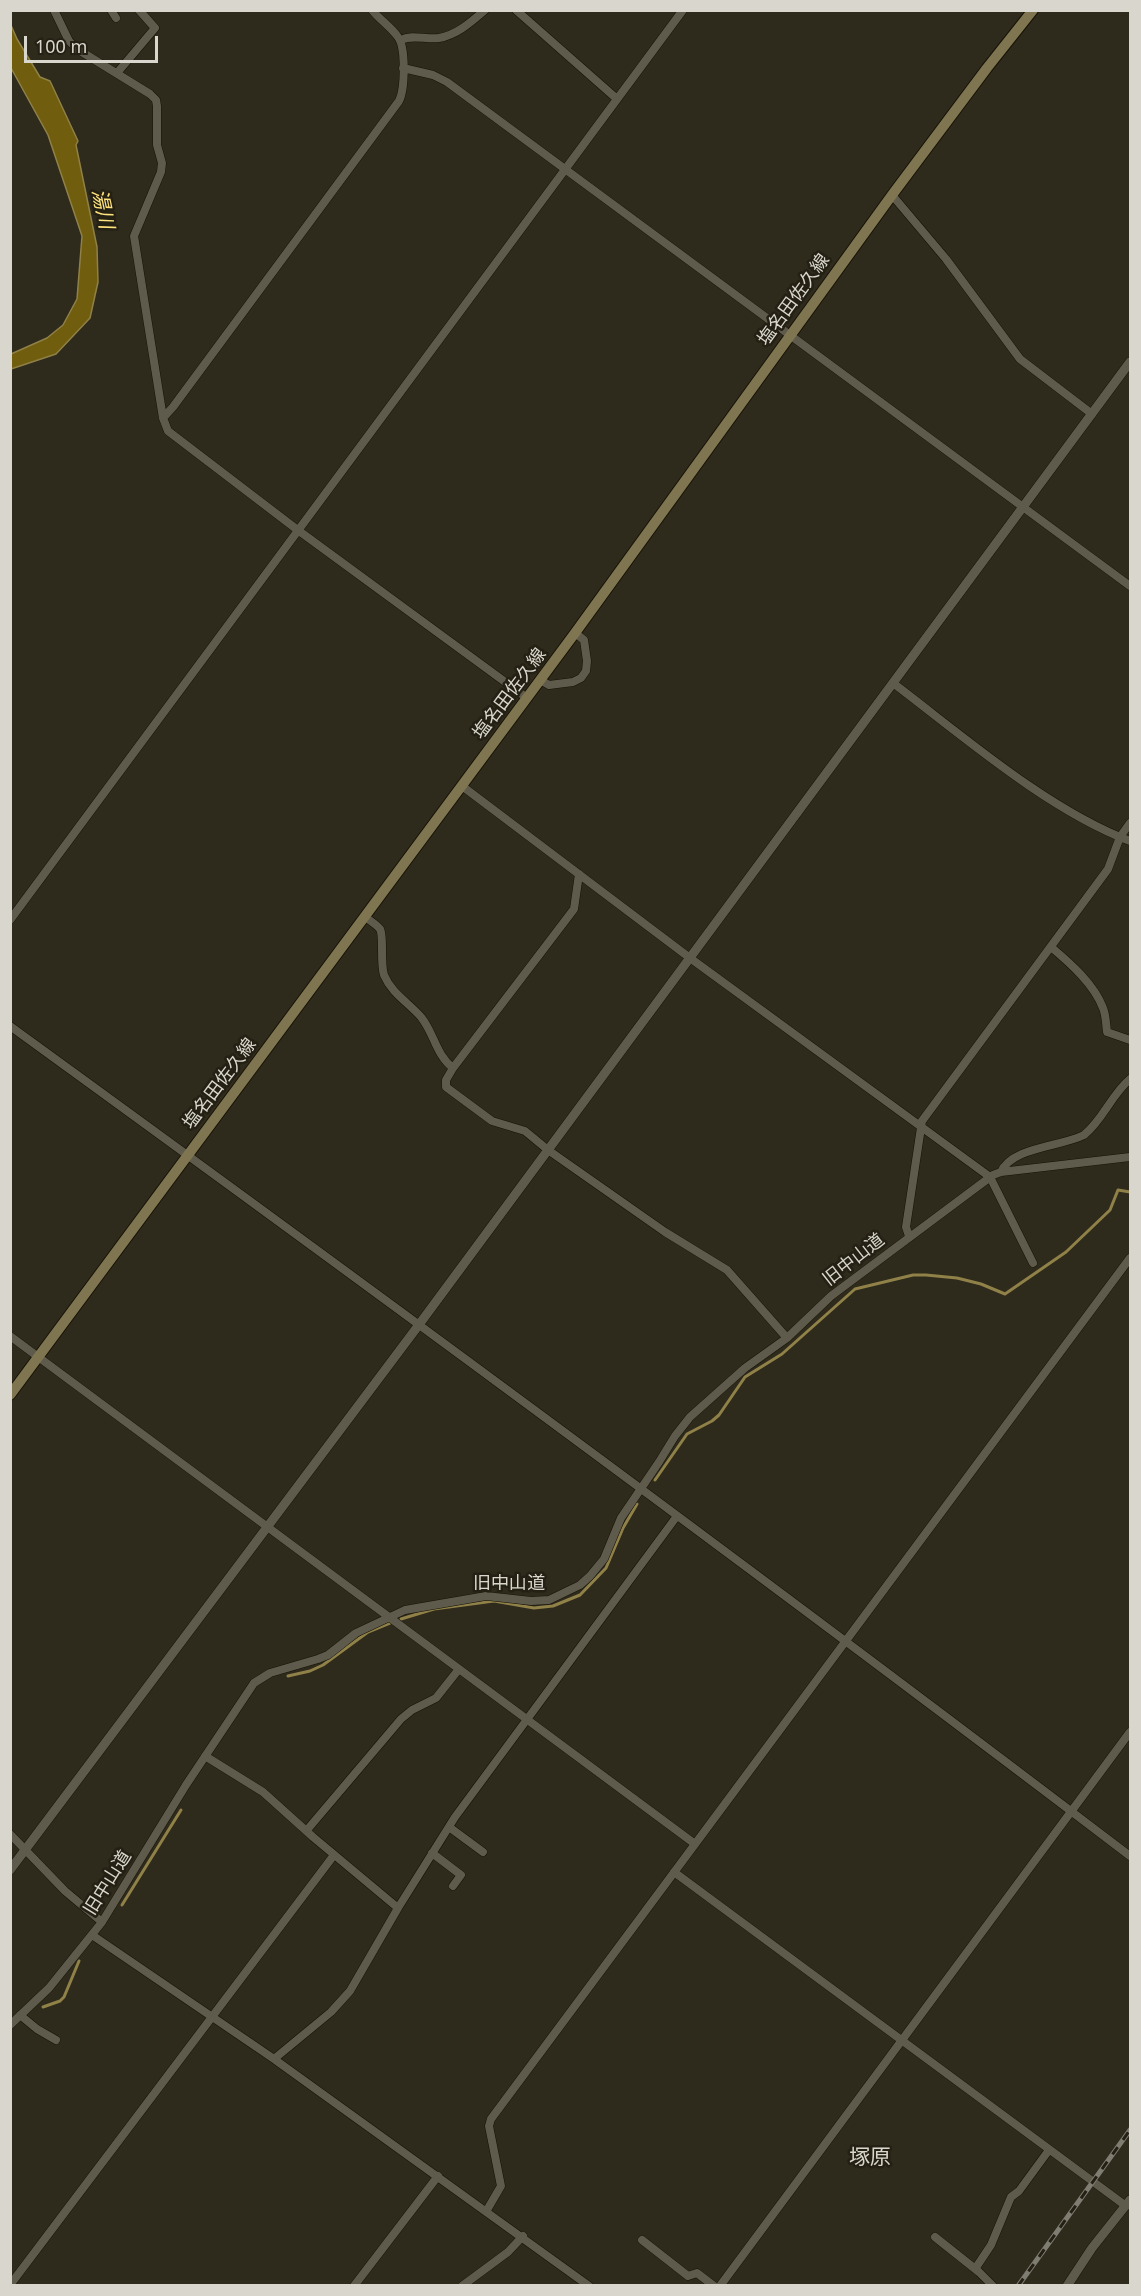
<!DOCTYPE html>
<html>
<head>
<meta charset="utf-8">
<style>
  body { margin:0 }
  #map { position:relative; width:1141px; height:2296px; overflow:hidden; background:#2e2a1c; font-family:"Noto Sans",sans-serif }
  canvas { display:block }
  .frame { position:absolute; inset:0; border:12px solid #d8d6cd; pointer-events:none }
  .scale { position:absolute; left:24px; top:36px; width:134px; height:27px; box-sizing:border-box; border:3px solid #d8d6cd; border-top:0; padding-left:8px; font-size:18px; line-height:21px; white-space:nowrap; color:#d8d6cd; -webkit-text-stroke:4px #242013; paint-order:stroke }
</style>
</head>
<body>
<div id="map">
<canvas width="1141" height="2296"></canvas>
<div class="frame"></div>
<div class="scale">100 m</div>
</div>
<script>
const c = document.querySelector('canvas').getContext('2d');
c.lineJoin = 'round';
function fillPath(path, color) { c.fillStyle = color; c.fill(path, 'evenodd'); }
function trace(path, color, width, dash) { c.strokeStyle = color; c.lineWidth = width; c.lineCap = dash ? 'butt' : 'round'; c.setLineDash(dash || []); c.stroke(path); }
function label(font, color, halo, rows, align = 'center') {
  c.font = font + ' "Noto Sans","Noto Sans JP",sans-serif'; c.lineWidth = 5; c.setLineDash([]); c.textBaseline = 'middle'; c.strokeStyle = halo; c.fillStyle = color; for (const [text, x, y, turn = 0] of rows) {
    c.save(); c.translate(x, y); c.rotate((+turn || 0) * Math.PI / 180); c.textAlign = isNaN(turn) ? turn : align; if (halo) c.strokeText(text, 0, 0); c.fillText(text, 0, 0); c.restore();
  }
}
const water = new Path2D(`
  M10 23 17 39 40 77 50 81 78 141 76 145 97 247 98 282 90 318 56 354 11 369V354L47 338 63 325 77 299 82 236 48 135 11 68Z`);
const stream = new Path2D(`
  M655 1480 687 1434 712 1421 719 1415 745 1377 782 1354 855 1289 913 1275H926L957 1278 981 1284 1005 1294 1066 1252 1110 1210 1118 1190 1130 1192
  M401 1619 434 1609 494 1601 534 1608 553 1606 580 1595 606 1568 623 1528 637 1504
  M288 1676 310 1671 323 1665 368 1632 390 1623
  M122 1905 181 1810
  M43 2007 60 2001 64 1997 79 1961`);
const minor = new Path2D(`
  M54 10 69 41 77 49 150 94 156 100 157 106V145L162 163 161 172 134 236 163 418 168 431 295 528 527 698
  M111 10 116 18
  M516 10 617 99
  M401 40C412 34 427 40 439 38 457 35 471 22 485 10
  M403 68 433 75 447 82 1130 586
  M117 73 155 28 139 10
  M892 195 946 259 1020 359 1092 414
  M163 418 173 407 399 101C405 89 406 48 398 37 391 27 380 20 372 10
  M540 680 549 685 573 682 581 678 586 671 587 661 584 640 575 633
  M893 683C963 736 1048 810 1130 841
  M462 786 690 958 990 1177 1033 1263
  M365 917C369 920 376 924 380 929 384 935 380 963 384 975 392 994 408 1002 421 1017 434 1033 436 1055 453 1068L446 1080V1087L492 1121 525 1131 548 1150 665 1232 727 1270 787 1338
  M10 920 683 10
  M1051 947C1070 963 1094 984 1103 1008 1106 1015 1106 1024 1107 1032L1130 1040
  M10 1026C386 1299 761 1575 1130 1856
  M453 1068 574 909 579 874
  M1001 1172C1012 1147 1060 1147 1084 1135 1103 1120 1111 1095 1130 1079
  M909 1236 906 1227 922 1121 1108 869 1120 837 1130 823
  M10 1336 695 1844
  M205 1756 263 1792 313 1837 398 1908
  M449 1827 483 1852
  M307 1830 401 1719 412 1710 436 1698 459 1669
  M10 1834 65 1891 102 1922
  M432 1853 461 1875 453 1886
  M674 1872 1126 2206
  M92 1935 274 2059 589 2286
  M20 2015 37 2029 56 2040
  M10 2025 49 1988 102 1922 186 1785 254 1683 270 1673 318 1659 328 1655 356 1633 405 1610 486 1596 531 1601 549 1600 580 1585 590 1576 604 1559 621 1518 659 1462 675 1436 690 1417 745 1368 787 1338 831 1296 993 1175 1001 1172 1130 1157
  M274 2059 331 2012 350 1991 398 1908 455 1817 677 1516
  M487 2210 501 2186 489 2126 491 2119 1130 1258
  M935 2237 979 2272 993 2286
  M642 2240 688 2276 697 2273 714 2286
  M975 2269 991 2245 1011 2197 1019 2191 1049 2150
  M10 2285 334 1855
  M354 2286 438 2176
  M462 2286 508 2252 523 2236
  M720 2286 1130 1732`);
const tertiary = new Path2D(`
  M10 1870 418 1326 1130 362
  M1067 2286 1092 2248 1130 2200`);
const secondary = new Path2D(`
  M10 1395 575 633 892 195 987 68 1033 10`);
const rail = new Path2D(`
  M1018 2286 1130 2130`);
const streetNames = [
  ["塩名田佐久線",794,300,-54],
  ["塩名田佐久線",510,694,-53],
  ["塩名田佐久線",220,1084,-53],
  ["旧中山道",854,1260,-38],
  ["旧中山道",509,1584],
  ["旧中山道",108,1883,-58]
];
const waterNames = [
  ["湯川",102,209,78]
];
const quarterNames = [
  ["塚原",870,2158]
];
fillPath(water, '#705d0e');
trace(water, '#8f8147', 1.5);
trace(stream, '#8f8147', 3);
trace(minor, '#161206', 9);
trace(tertiary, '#161206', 10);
trace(secondary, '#161206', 12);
trace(minor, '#5f5b4c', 8);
trace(tertiary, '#5f5b4c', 9);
trace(secondary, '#7f7551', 10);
trace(rail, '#7f7c71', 5);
trace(rail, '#242013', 3, [9]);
label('18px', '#d8d6cd', '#242013', streetNames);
label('italic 20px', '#fee27e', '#242013', waterNames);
label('21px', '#d8d6cd', '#242013', quarterNames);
</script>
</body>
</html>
